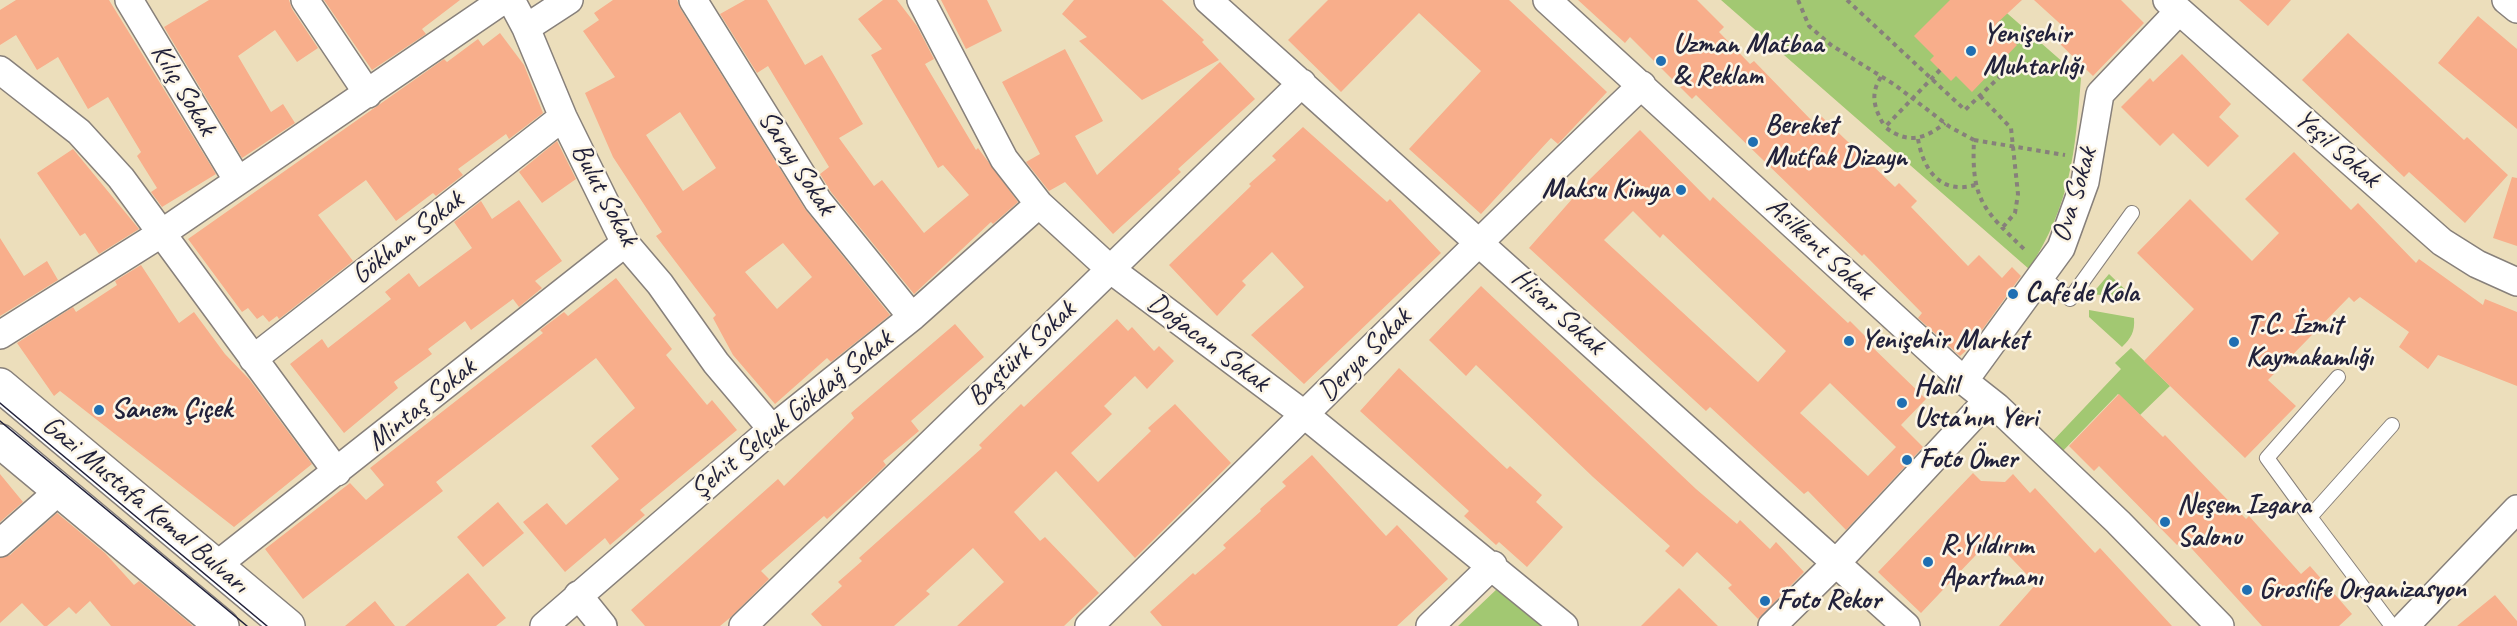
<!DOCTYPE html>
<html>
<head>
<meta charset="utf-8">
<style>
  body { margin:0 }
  canvas { display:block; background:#ecdebb }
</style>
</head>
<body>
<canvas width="2517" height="626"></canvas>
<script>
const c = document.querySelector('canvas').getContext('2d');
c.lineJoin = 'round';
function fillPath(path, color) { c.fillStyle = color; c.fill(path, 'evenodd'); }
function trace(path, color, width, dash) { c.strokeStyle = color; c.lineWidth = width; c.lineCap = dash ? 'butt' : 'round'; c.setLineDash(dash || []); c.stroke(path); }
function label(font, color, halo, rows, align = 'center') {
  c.font = font + ' Caveat,sans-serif'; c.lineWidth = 5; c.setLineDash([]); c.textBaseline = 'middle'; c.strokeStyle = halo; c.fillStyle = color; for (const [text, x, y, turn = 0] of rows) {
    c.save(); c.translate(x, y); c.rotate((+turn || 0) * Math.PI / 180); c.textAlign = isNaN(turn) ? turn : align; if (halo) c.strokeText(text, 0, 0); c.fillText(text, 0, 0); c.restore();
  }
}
const green = new Path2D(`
  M1721 0H1992L2081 78C2075 154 2071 203 2029 269Z
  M2109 274 2135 299 2092 294Z
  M2089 310 2134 318C2135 332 2131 338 2122 347L2089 317Z
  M2131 348 2170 386 2140 415 2118 394 2058 456 2048 446 2121 369 2115 363Z
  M1498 588 1542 626H1458Z`);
const building = new Path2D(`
  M16 0H109L216 174 162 207 151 192 157 188 137 156 141 152 108 97 88 109 58 57 37 70 16 35 0 45V10Z
  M209 0H289L292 9 318 48 297 62 275 30 238 56 271 112 283 104 295 123 242 158 164 27Z
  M324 0H460L422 29 426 34 372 70Z
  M613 0H677L680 8 805 209 890 315 831 362 827 358 775 404 733 355 713 318 716 315 656 236 662 232 613 157 585 93 615 77 583 31 599 20 594 13ZM680 112 716 168 683 191 646 135ZM783 243 812 277 777 309 745 272Z
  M745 0H767L805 65 822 55 863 124 839 138 874 186 882 180 924 233 969 195 943 165 938 168 871 55 882 49 858 19 883 0H897L917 26 934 59 925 64 976 150 978 148 1018 202 993 224 991 222 914 294 831 192 820 174 829 167 768 66 757 73 720 14Z
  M941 0H987L1002 31 966 49Z
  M1074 0H1162L1204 40 1202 42 1219 60 1142 100 1079 41 1087 37 1062 14Z
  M1328 0H1509L1607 92 1558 144 1551 138 1481 214 1409 149 1481 71 1419 13 1341 92 1288 40Z
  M1578 0H1697L1724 27 1719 32 1750 64 1754 61 1814 123 1821 116 1895 187 1899 183 1917 201 1911 207 1968 266 1979 255 2002 278 2012 267 2021 276 1969 348 1960 356 1918 318 1922 313 1864 254 1862 256 1696 95 1692 99 1630 37 1625 43Z
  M1950 0H2022L1996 24 2017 45 1972 92 1956 76 1951 81 1930 60 1934 56 1914 36Z
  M2034 0H2121L2144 23 2093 76 2057 41 2067 30Z
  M2239 0H2291L2268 26Z
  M2478 16 2517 49V129L2438 63Z
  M500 33 524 65 543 113 509 139 506 134 458 169 463 175 436 196 433 193 396 221 366 180 318 215 353 261 279 319 277 316 269 322 263 315 257 319 248 308 242 312 188 239 444 59 447 62 478 39 483 46Z
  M2348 33 2464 140 2467 137 2508 175 2465 223 2409 172 2404 177 2302 80Z
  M1065 49 1103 121 1075 136 1097 175 1220 62 1255 99 1178 169 1181 172 1113 234 1065 182 1049 191 1026 162 1040 154 1002 82Z
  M2182 54 2231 104 2219 117 2239 136 2208 167 2173 133 2160 146 2121 107 2150 78 2153 82Z
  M1303 127 1387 202 1390 199 1441 253 1304 384 1251 335 1304 287 1272 252 1242 281 1246 285 1217 316 1169 265 1251 186 1249 184 1276 160 1272 156Z
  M1640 130 1710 201 1713 197 1848 323 1850 321 1869 340 1867 342 1926 399 1901 425 1923 447 1846 530 1808 491 1804 494 1710 407 1706 411 1529 248 1587 182ZM1633 211 1660 238 1663 234 1786 351 1758 382 1604 240ZM1830 383 1896 447 1868 476 1800 413Z
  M557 141 576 179 542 203 519 172Z
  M73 149 139 229 99 254 85 233 80 236 37 173Z
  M2294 152 2351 210 2358 203 2416 263 2419 259 2483 305 2485 299 2517 312V386L2438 355 2428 369 2399 347 2409 332 2360 297 2354 302 2349 297 2268 380 2296 406 2245 458 2144 361 2194 309 2137 253 2190 199 2252 261 2279 233 2245 199Z
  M2512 177 2517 178V246L2493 238Z
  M519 200 562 261 535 281 542 288 519 307 513 299 471 330 465 321 428 349 432 354 394 382 398 388 344 433 290 364 322 339 328 348 391 299 385 292 409 273 419 287 472 248 454 222 481 201 492 219Z
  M0 238 24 276 47 261 58 280 0 316Z
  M141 265 179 323 194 312 225 354 249 379 312 464 234 527 60 391 54 396 17 343 73 307 76 312 117 285 115 281Z
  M616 278 672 349 666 355 707 405 712 400 737 430 640 510 645 515 610 545 605 538 565 572 523 522 547 503 566 525 619 479 591 446 635 408 596 358 436 482 443 491 303 599 265 549 350 483 366 500 384 485 370 468 543 333 540 330 564 312 568 316Z
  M1481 286 1696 489 1737 524 1740 520 1770 549 1776 542 1804 572 1758 619 1728 588 1732 585 1697 552 1683 567 1665 551 1670 546 1593 477 1476 365 1466 376 1429 340Z
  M1117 319 1128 331 1132 327 1154 351 1159 346 1174 361 1147 389 1135 376 1104 406 1112 414 1071 453 1098 482 1151 431 1148 428 1175 404 1231 463 1135 558 1056 471 1014 512 1040 541 1045 537 1099 593 1064 626H957L1004 582 973 548 926 591 930 594 894 626H822L811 614 842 586 838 582 862 561 859 558 982 448 979 445 1021 404 1024 407Z
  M955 324 984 357 911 421 919 431 883 461 886 465 875 476 827 519 824 516 761 571 769 579 731 617 720 626H645L631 610 778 479 784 486 854 418 851 413Z
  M1399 368 1507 469 1510 466 1542 495 1536 502 1563 527 1527 567 1499 542 1496 545 1464 516 1469 511 1360 411Z
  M2119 394 2163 437 2165 435 2246 519 2249 516 2301 574 2310 566 2352 614 2339 626H2262L2183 539 2177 545 2099 466 2094 471 2069 446Z
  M1312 455 1386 536 1397 525 1448 579 1397 626H1162L1150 612 1193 573 1195 575 1226 548 1223 545 1261 511 1260 509 1286 486 1282 482Z
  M1973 473 1981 481 2005 482 2013 474 2030 493 2035 488 2095 553 2100 548 2172 626H1999L2036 584 1992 538 1921 613 1878 572Z
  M0 474 23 502 0 522Z
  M498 502 524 533 483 567 457 537Z
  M57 513 105 553 134 585 139 581 193 626H111L90 601 76 614 69 607 47 626H44L22 603 0 623V558L10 555Z
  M468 573 506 618 496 626H405Z
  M1679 588 1718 626H1641Z
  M2495 595 2517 621V626H2457Z
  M375 601 395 626H345Z`);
const path = new Path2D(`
  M1798 0 1809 26 1831 45 1895 85 1950 127 1974 140C1971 201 1984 210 2026 251
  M1847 0 1965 110 2016 61
  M1940 70 1885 127C1907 144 1924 140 1945 123
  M1881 77C1869 95 1875 110 1885 127
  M1980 96 2011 128 2018 194 2015 213 2003 227
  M1918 139C1923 169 1940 195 1975 185
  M1974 140 2065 155`);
const lane = new Path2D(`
  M2042 277 2070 299 2132 213
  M2310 517 2267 458 2338 377
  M2392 626 2310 517 2392 425`);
const street = new Path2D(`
  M129 0 238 181
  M305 0 368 94
  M511 0 526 28 563 117 625 243 660 284 716 363 772 429
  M693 0 818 201 912 317
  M921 0 1004 159 1039 204 1110 269 1305 415 1564 626
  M1208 0 1906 626
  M1547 0 1964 381 1997 407 2118 522 2220 626
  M2167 0 2442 242 2477 264 2517 282
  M2506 0 2517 9
  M526 28 569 0
  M0 70 79 132 121 178 337 472
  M0 335 162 233 503 0
  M253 359 563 117
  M1964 381 2061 248 2085 182 2100 94 2179 11
  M0 543 60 490
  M217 565 625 243
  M578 595 603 626
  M544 626 772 429 912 317 1039 204
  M743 626 1302 83
  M1089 626C1274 446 1455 263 1642 85
  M1430 626 1493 565
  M1772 626 1837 562 1988 400
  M2405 626 2517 509`);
const primary = new Path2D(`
  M0 385 288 626
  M0 441 222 626`);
const tram = new Path2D(`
  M0 403 267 626
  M0 421 247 626`);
const markers = [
  [1971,51,6,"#1f6fb2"],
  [1661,61,6,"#1f6fb2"],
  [1753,142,6,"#1f6fb2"],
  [1681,190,6,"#1f6fb2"],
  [2013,294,6,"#1f6fb2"],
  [1849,341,6,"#1f6fb2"],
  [2234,342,6,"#1f6fb2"],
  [1902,403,6,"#1f6fb2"],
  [99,410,6,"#1f6fb2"],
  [1907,460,6,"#1f6fb2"],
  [2165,522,6,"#1f6fb2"],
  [1928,562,6,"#1f6fb2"],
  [2247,590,6,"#1f6fb2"],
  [1765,601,6,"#1f6fb2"]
];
const poiNames = [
  ["Yenişehir",1983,35],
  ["Muhtarlığı",1983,67],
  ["Uzman Matbaa",1673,45],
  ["& Reklam",1673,77],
  ["Bereket",1765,126],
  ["Mutfak Dizayn",1765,158],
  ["Maksu Kimya",1669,190,"right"],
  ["Cafe'de Kola",2025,294],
  ["T.C. İzmit",2246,326],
  ["Kaymakamlığı",2246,358],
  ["Yenişehir Market",1861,341],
  ["Halil",1914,387],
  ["Usta'nın Yeri",1914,419],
  ["Sanem Çiçek",111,410],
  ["Foto Ömer",1919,460],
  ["Neşem Izgara",2177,506],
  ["Salonu",2177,538],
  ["R.Yıldırım",1940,546],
  ["Apartmanı",1940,578],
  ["Groslife Organizasyon",2259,590],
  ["Foto Rekor",1777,601]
];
const streetNames = [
  ["Kılıç Sokak",183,90,59],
  ["Yeşil Sokak",2337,149,41],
  ["Saray Sokak",796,163,57],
  ["Bulut Sokak",604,195,62],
  ["Ova Sokak",2075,195,-73],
  ["Gökhan Sokak",408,238,-38],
  ["Asilkent Sokak",1820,249,43],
  ["Hisar Sokak",1558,312,42],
  ["Doğacan Sokak",1208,343,37],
  ["Baştürk Sokak",1022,354,-44],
  ["Derya Sokak",1365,355,-45],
  ["Mintaş Sokak",422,405,-39],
  ["Şehit Selçuk Gökdağ Sokak",792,415,-39],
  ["Gazi Mustafa Kemal Bulvarı",145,505,40]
];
fillPath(green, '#a2c872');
fillPath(building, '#f8ae8b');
trace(lane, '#87807b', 16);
trace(street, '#87807b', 30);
trace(primary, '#87807b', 36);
trace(path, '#87807b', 4, [4.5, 4.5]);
trace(lane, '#fff', 14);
trace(street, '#fff', 27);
trace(primary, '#fff', 33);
trace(tram, '#22223b', 1.5);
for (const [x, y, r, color] of markers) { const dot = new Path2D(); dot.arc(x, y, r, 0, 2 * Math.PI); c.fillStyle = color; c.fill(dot); trace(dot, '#fcf5e5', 2); }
label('bold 28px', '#22223b', '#fcf5e5', poiNames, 'left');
label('28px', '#22223b', '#fcf5e5', streetNames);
</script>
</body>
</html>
